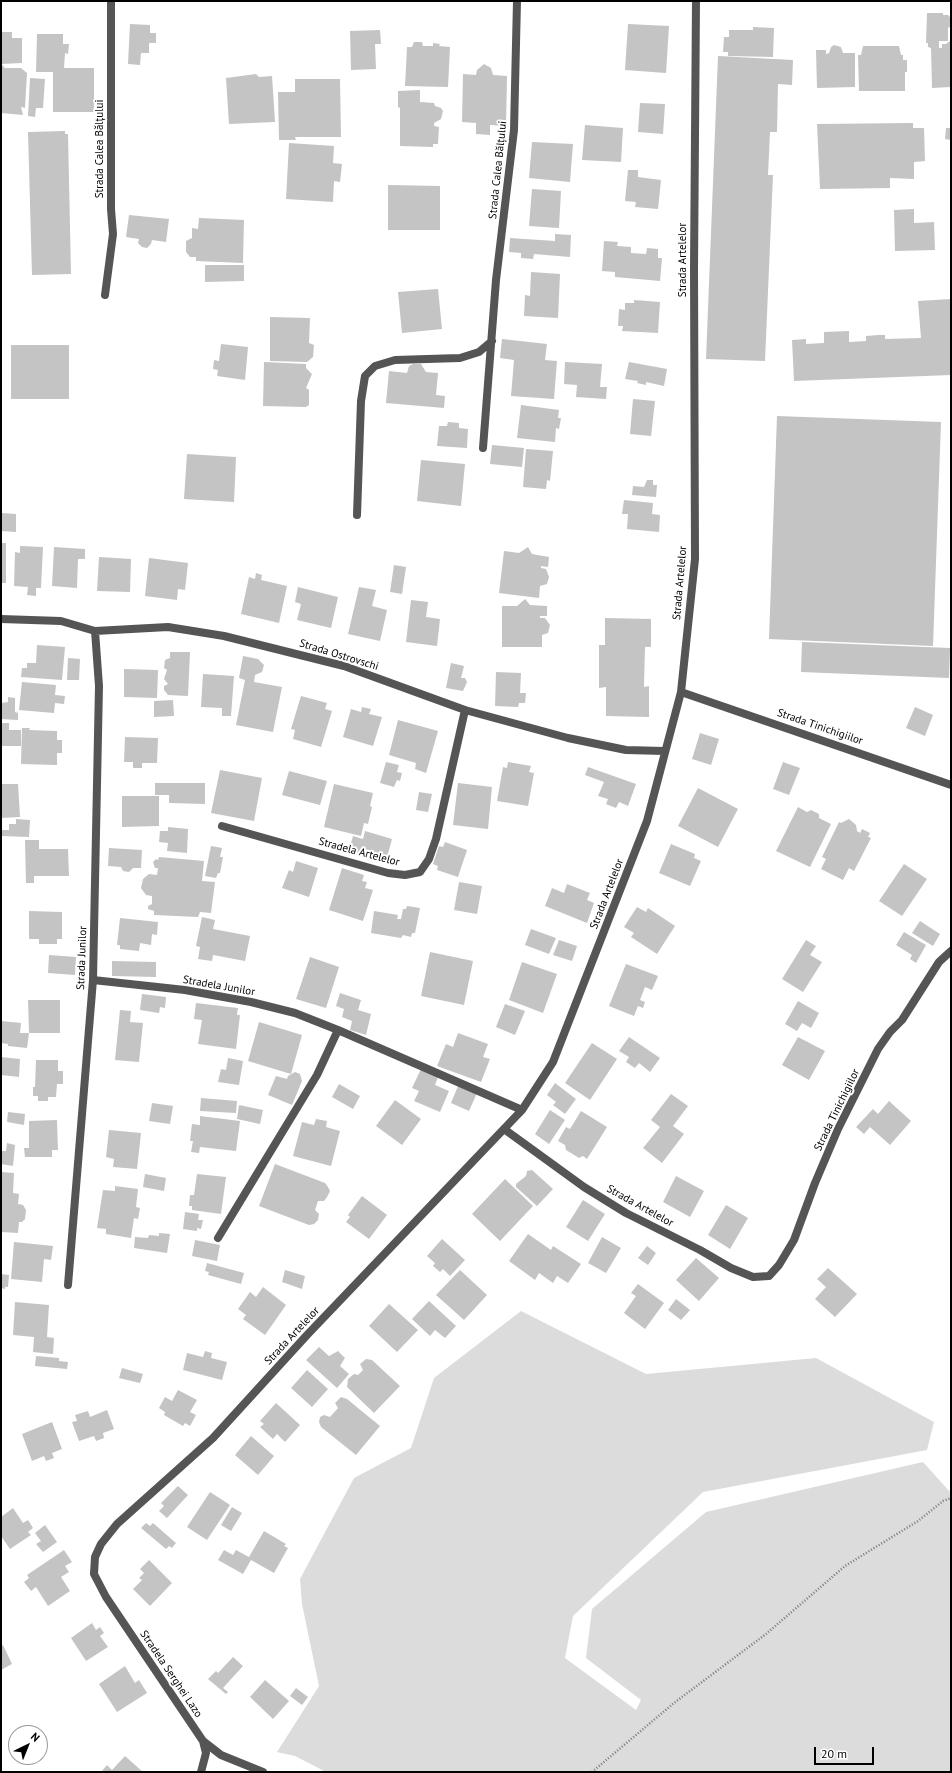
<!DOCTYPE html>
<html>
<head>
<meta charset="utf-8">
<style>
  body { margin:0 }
  #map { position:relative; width:952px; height:1773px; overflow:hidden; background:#fff; font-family:"PT Sans",sans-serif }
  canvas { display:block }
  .frame { position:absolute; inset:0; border:2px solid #000; pointer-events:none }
  .north { position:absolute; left:8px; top:1725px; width:40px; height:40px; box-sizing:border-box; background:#fff; border:1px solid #999; border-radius:50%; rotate:43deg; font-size:11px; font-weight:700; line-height:16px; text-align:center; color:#000 }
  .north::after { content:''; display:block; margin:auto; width:14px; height:18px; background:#000; clip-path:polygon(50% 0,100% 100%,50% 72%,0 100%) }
  .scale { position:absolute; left:814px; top:1747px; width:60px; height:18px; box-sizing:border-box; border:2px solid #000; border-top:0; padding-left:5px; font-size:12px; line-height:14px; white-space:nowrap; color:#000; -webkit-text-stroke:3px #fff; paint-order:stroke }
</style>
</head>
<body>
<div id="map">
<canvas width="952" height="1773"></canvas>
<div class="frame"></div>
<div class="north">N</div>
<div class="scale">20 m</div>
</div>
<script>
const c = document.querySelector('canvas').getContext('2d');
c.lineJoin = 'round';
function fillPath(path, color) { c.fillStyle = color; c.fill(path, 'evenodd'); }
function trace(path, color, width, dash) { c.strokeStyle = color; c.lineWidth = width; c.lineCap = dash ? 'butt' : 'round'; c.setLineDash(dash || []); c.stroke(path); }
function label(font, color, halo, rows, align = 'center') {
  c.font = font + ' "PT Sans",sans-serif'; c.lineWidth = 4; c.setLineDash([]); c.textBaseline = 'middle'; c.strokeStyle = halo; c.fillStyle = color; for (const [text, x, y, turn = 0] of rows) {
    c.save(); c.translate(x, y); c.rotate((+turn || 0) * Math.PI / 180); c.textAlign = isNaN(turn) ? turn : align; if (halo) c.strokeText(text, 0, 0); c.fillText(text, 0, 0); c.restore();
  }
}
const green = new Path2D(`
  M521 1311 646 1374 816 1358 934 1422 927 1450 703 1492 573 1616 565 1658 636 1710 641 1700 586 1658 592 1609 706 1512 923 1462 951 1493V1772H326L295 1756 277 1752 319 1686 302 1604 300 1579 354 1478 411 1448 434 1378Z`);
const building = new Path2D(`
  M927 13H943V15H948L951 18V26L948 28V41H939V48H942V44H946L951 40V87L932 88 931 48 928 47V43H926Z
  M130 24 150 25V33H156V43H149V53H141L140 65 128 64Z
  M628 24 669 26 666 73 625 70Z
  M753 27 774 28 773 57 728 56V52H723L724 37H729V30H753Z
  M380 30 381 44H375L376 69 351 70 350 31Z
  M1 32H12V38H22V63L1 64Z
  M37 34H63V44H69L68 54 65 53 64 68H94V112H53V72H36Z
  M414 42H422L423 46H433V43L440 44 439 46 450 47 448 87 405 86 407 47H412Z
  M834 45 841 47 843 53H855V87L817 88 816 50H826V54L829 53 831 47Z
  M863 46H899L901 55H903V60H907V72H905V91H859L858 55H861Z
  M718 56 793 60 792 85 778 84 777 132H770L768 175H773L765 361 706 359Z
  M1 64 5 68H21L27 73 25 108 21 107 23 115 1 113Z
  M484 64 491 68 493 75 507 76 506 126 490 125V135L476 134V123L462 122 463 74 476 75 477 70Z
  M256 74 259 77 272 76 275 122 229 124 226 78Z
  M30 78 45 79 43 108H36L35 117 28 116Z
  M295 79H340L341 137H295L296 140H279L278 92H295Z
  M420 90V102L434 103 435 106 441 108 443 111 441 119 434 123V126L439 127 438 144H433V147L400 146V108L398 107V91Z
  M640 103 665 104 663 134 638 132Z
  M913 123V128H924L925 161 914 162V179L890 178V188L820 189 817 124Z
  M585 125 623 128 621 162 582 160Z
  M946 128H951V140L945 139Z
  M65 131V134H68L71 274 32 275 28 132Z
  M532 142 573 144 570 182 529 178Z
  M289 143 334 146 333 163 342 164 340 182 334 181 333 202 286 199Z
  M628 170H638V177L661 180 658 209 635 207 636 202 625 201Z
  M388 185 440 186V230H388Z
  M532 189 561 191 559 228 529 226Z
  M914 209V223L934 222 935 250 895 251 894 210Z
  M129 215 169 219 166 242 152 240 151 244 147 248 142 247 138 243 139 239 126 237Z
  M199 218 244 220 243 263 196 261V257H190L186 252V241L192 238V228L198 229Z
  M555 234 571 235 570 257 534 254 533 259 521 258V253L509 252 510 238 555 241Z
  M604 241 618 242 617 246 631 247V253L646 254 647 248 658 249V258H662L660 281 615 277V272L602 271Z
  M205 265H244V281L205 282Z
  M531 272 560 274 558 318 524 316 525 295 530 296Z
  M438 289 442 329 402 333 398 292Z
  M951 299V375L794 381 792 340 806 339V344L824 343V332L849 331V342L866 341V336L879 335H885V339L921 338 918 301Z
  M634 300 660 302 658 333 622 331 623 326H618L619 309 625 310V303H634Z
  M270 317 310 318 309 343 314 345 313 357 307 362 270 361Z
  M502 339 547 344 545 360 557 361 554 399 511 396 514 360 500 358Z
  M221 344 248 347 245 380 217 376 218 370 213 369 214 360 219 361Z
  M11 345H69V399H11Z
  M264 362 306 364V368L312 374 306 388 309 390V405L306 407 263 406Z
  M565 362 602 364 600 387H607L606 399 576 397 577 385 564 384Z
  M629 362 667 369 664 386 646 382V385L637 383 638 381 625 379Z
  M413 364H421L426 372 438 373 436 395 445 396 444 408 386 403 389 371 407 373 409 366Z
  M633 399 655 401 651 436 630 434Z
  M521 405 559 410 558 418H561L559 429 556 428 555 442 517 438Z
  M777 416 941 422 933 646 769 639Z
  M448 422 459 423V428L468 429 467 448 437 446 439 426H447Z
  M492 445 524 448 522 467 490 464Z
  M526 449 553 451 550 481 547 480 546 489 523 487Z
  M187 454 236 457 234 502 184 499Z
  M421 460 465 464 461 506 417 501Z
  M647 480H653V485H657L656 497 632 495 633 486 644 487Z
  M624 500 653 503 652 514 660 515 659 532 627 529 628 514H622Z
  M1 513 16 514V532L1 531Z
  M1 543H6V583H1Z
  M20 546 43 547 41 588H36V596L27 595 28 587 14 586 15 552 20 553Z
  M54 547 85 549V559H78L77 588 52 586Z
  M528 547 532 554 549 557 548 567 541 566V568L546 569 549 577 547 584 540 586 539 598 499 593 504 551 519 553Z
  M99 557 131 559 130 592 97 591Z
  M149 558 188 563 185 590 178 589 177 600 145 596Z
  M394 565 406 567 402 594 390 592Z
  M256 573 262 575 261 580 287 586 279 623 241 614 249 577 255 579Z
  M298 587 338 597 331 628 297 620 301 604 295 602Z
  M359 587 376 590 372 606 387 610 380 641 348 634Z
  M525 599 530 605 547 606V616H540V618H545L550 625 548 633 542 635V647H502V606H517Z
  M411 600 428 602 426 617 440 619 437 646 406 642Z
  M605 618 651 619V647H645L644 687 649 686V717L606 716V687L599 688V645H605Z
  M802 642 950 648 949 678 801 672Z
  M37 645 65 647 62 680 21 677 22 668H27V663H36Z
  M170 652H190L188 696 168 695 164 690V686L168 684 164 679 167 670 164 668 165 660 170 658Z
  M243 656 258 659 264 665 262 672 255 675 254 682 282 687 273 732 236 725 245 680 239 678Z
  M68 658 80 659 79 680H67Z
  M451 663 464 666 461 678H465L467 682 463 691 446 688Z
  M124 669 158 670 157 698 124 697Z
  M496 672 521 673 520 693H526L525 703H519L518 707 495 706Z
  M203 674 234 676 231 716H222V708L201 707Z
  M22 682 56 685 55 695 65 696 64 704 55 703 54 713 19 710Z
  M301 696 327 703 325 709 332 711 321 747 293 739 295 730 291 729Z
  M8 697 15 698V712L18 713V720L1 719V703L8 702Z
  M173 700 174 716 154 717V701Z
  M362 707 371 709 369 714 382 717 373 746 343 737 351 709 361 712Z
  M915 707 933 715 925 736 906 728Z
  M398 720 438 731 426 773 415 769 416 763 389 755Z
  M1 723H9V730H21V746H1Z
  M22 728H30L29 730 57 731V740H62V753H57V765L21 764Z
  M700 733 719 739 711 765 692 759Z
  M125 737 158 738 157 763H142V768H133V762H124Z
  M386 762 399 765 397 772 402 773 400 781 397 780 394 787 380 783Z
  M508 762 531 766 529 772 534 773 528 806 497 801 503 767 507 768Z
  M783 762 800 768 789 795 773 789Z
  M588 767 636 784 628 806 619 802 616 808 606 804 608 799 598 796 604 782 585 775Z
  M220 770 262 778 254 821 211 813Z
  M289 771 327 781 320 805 282 795Z
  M155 783H205V804L169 803V795H155Z
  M458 783 492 787 488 829 453 825Z
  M1 784H18L20 817 1 818Z
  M334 784 373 793 370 806 372 807 368 824 364 823 361 836 324 827Z
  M698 788 738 809 718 847 678 826Z
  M419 792 432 794 428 812 416 810Z
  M122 796H159V826L122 827Z
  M798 807 807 812 811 810 819 814V818L831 824 810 867 776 851Z
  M16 819 30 820 29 837 1 836V830H9V824H16Z
  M849 819 856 825 857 831 860 833 862 829 870 833 868 837 871 838 854 871 849 868 843 880 821 869 826 859 822 857 839 822 841 823Z
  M168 827 188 829 187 853 167 851 168 843 159 842 160 831H168Z
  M365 831 392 839 386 861 349 850 353 836 363 839Z
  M25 840H39V849H68L69 876H34V883H26Z
  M445 842 467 850 458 877 437 870 438 866 433 864 439 846 443 847Z
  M671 844 695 854 694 858 701 861 690 886 659 873Z
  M211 846 222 848 220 857H223L220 873H218L216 878 205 876Z
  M109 848 142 850 141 868H133L129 872 123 871 121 867 108 866Z
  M159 857 204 861 202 881 215 882 211 913 200 912 198 917 154 915V911L148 909V906L152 904V896L146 895 141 888 143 879 149 874 157 875 158 868H155L153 862 156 859 158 860Z
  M296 861 318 868 309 897 282 888 289 870 293 872Z
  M904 864 927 879 902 916 879 901Z
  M342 868 364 875 362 881 367 882 365 888 373 890 363 921 329 910Z
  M459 882 482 886 477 914 454 910Z
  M567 884 590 893 587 900 594 903 587 923 545 906 552 888 564 893Z
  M407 906 420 908 415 933H412L411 937 403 935 401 938 371 933 374 911 398 915 397 919H401L403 909H406Z
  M637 907 646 912 648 908 675 926 657 954 631 937 634 933 624 927Z
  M29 911 62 912V939H57V944H39V939H29Z
  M202 917 215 920 213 929 250 936 245 961 213 955 212 961 198 959 200 947 196 946Z
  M120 918 158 922 157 935 152 934 151 945 140 943 139 951 120 949V945H117Z
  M920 921 940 934 933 946 912 933Z
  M531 929 556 938 549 954 525 945Z
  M904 932 926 945 916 963 910 959 912 955 896 945Z
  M559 940 577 946 572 961 553 955Z
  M806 940 816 946 810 955 822 962 803 992 782 979Z
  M430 952 473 961 464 1005 421 996Z
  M49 955 76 957 75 975 48 973Z
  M310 957 339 967 326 1008 296 999Z
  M112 961 156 962V977L112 976Z
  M522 962 557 974 543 1013 509 1000Z
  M626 964 658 976 652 990 645 987 640 1000 645 1002 643 1008 638 1006 634 1016 609 1006Z
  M340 993 361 1000 358 1010 371 1014 366 1035 350 1030 352 1021 342 1017 344 1009 336 1006Z
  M142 994 166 997 165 1008 160 1007 159 1013 140 1010Z
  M28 1000H60V1033H29Z
  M798 1001 819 1013 811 1028 802 1023 797 1031 785 1024Z
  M196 1003 238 1008 237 1015H240L236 1049 198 1044 202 1020 194 1019Z
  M505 1004 525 1011 515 1035 496 1027Z
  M120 1010 131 1011 130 1022 143 1023 139 1062 115 1060Z
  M1 1021 21 1023 20 1033H29L27 1048 8 1046V1044L1 1043Z
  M259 1022 302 1035 291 1074 248 1061Z
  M458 1033 488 1044 483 1057 490 1059 481 1082 437 1066 446 1044 453 1047Z
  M629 1037 660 1058 650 1072 639 1063 635 1068 626 1062 629 1057 619 1051Z
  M798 1037 825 1051 809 1080 782 1065Z
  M592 1043 617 1059 590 1100 565 1083Z
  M1 1057 20 1059 19 1077 1 1075Z
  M228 1058 243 1061 239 1085 218 1082 221 1069 226 1070Z
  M36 1060H58V1071H63V1084H57L56 1097H48V1101H38V1096H33V1087H35Z
  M421 1069 438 1077 435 1085 449 1091 440 1112 414 1101 419 1091 412 1088Z
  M295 1072 300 1074 302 1081 292 1105 268 1095 276 1076 287 1079 288 1076Z
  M555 1083 576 1099 565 1114 553 1105 556 1102 547 1095Z
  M339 1084 360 1096 353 1109 332 1097Z
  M458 1086 477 1093 469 1111 451 1103Z
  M671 1094 688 1106 673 1126 684 1134 662 1163 643 1148 660 1127 651 1120Z
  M201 1098 237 1101 236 1113 200 1111Z
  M395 1100 421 1119 402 1145 376 1126Z
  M889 1101 911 1121 890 1145 870 1127 864 1134 856 1127 873 1109 878 1114Z
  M152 1103 173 1106 170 1124 149 1121Z
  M239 1105 263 1110 260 1124 237 1119Z
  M550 1110 565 1120 549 1144 535 1134Z
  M581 1111 607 1127 587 1159 583 1156 579 1158 566 1150 565 1145 558 1141 566 1127 570 1129Z
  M8 1112 25 1114 24 1125 7 1122Z
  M200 1116 240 1121 236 1151 200 1147 199 1153 191 1152 193 1141H190L192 1124 200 1125Z
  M316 1119 327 1121 326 1127 340 1131 331 1166 293 1156 302 1122 314 1125Z
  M57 1120 58 1150H52V1157H25L24 1148H29V1121Z
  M109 1130 141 1133 137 1169 113 1167 114 1159 106 1157Z
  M7 1143 15 1145 13 1166 1 1164V1151H6Z
  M275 1164 325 1183 328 1187 330 1191 327 1197 324 1201H318L315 1210 319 1214 318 1220 314 1224 309 1225 259 1206Z
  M532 1170 553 1189 537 1206 516 1187V1184L526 1176 527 1171Z
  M1 1172 14 1173 13 1193 19 1194 18 1204 23 1205 26 1210 25 1219 22 1222H19L18 1233 1 1232Z
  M145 1174 166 1178 164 1191 143 1187Z
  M197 1174 226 1177 221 1214 192 1210V1206H189L190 1195H194Z
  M676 1176 704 1191 690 1217 663 1202Z
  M505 1179 533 1206 500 1241 472 1214Z
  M115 1186 138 1189 136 1207 140 1208 138 1219 134 1218 131 1238 106 1234V1229L97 1228 103 1190 115 1191Z
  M362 1196 387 1215 369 1239 346 1222 350 1217 348 1215Z
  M583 1200 605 1214 588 1241 566 1227Z
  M726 1205 748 1218 730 1249 708 1235Z
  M185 1212 199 1214 198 1220H203L201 1229 197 1228V1231L183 1229Z
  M159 1233 170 1234 167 1253 134 1248 135 1237 148 1238 149 1235 159 1236Z
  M528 1234 551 1250 553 1246 581 1264 568 1283 557 1276 553 1283 539 1273 535 1280 509 1261Z
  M602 1237 621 1248 606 1273 588 1263Z
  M442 1239 465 1260 450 1276 443 1269 440 1272 433 1266 435 1263 427 1256Z
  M195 1240 220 1245 217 1261 192 1256Z
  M14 1242 53 1246 51 1260 44 1259 42 1282 11 1279Z
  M647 1246 656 1253 648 1265 638 1258Z
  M696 1258 719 1278 699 1301 676 1280Z
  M207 1263 244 1273 241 1284 208 1275 209 1272 205 1271Z
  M828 1268 857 1294 835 1317 815 1299 826 1287 817 1279Z
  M285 1270 305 1276 302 1289 282 1282Z
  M460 1270 487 1295 464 1320 436 1295Z
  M1 1274 9 1275 8 1287H5V1289L1 1288Z
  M638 1284 664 1303 645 1329 624 1313 636 1296 631 1293Z
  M263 1287 286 1305 265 1335 243 1319 246 1315 238 1309 250 1292 256 1297Z
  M676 1299 690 1310 681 1320 668 1310Z
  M429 1301 456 1326 445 1338 435 1330 430 1336 412 1319Z
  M15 1302 49 1305 47 1337 54 1338 53 1354 33 1352 34 1337 13 1335Z
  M389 1304 418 1330 397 1352 369 1326Z
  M319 1347 329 1356 338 1351 345 1358 340 1366 349 1374 337 1388 306 1360Z
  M205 1351 212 1353 211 1358 227 1362 222 1380 183 1370 187 1353 203 1357Z
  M36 1356 59 1358V1361L68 1362 67 1369 35 1366Z
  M366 1359 372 1360 400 1386 374 1413 347 1387 348 1379 354 1374 358 1375 363 1370 360 1364Z
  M122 1368 143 1374 140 1383 119 1378Z
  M307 1370 328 1389 312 1407 291 1388Z
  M178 1390 197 1400 190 1412 196 1415 190 1426 185 1423 183 1426 164 1415 165 1412 159 1408 165 1397 172 1401Z
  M341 1397 347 1399 380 1426 356 1455 321 1427 319 1422 320 1417 324 1415 330 1417 338 1408 335 1403Z
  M276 1403 300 1425 285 1442 277 1434 273 1439 260 1427 264 1424 260 1421Z
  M107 1410 114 1429 103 1433 104 1438 96 1441 94 1436 79 1441 72 1422 77 1421 75 1415 88 1411 90 1417Z
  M52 1422 62 1449 52 1453 54 1458 46 1461 44 1456 32 1461 22 1434Z
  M251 1436 274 1456 258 1475 235 1455Z
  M178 1486 188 1495 167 1518 159 1511 164 1506 161 1503Z
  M210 1492 230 1505 207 1540 187 1527Z
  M232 1507 242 1513 231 1531 221 1525Z
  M13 1508 23 1523 28 1520 33 1528 28 1532 31 1535 10 1549 1 1536V1517Z
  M146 1523 150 1526 153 1523 176 1543 172 1548 169 1546 166 1549 141 1528Z
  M45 1525 57 1542 43 1552 36 1544 41 1541 35 1533Z
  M264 1531 286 1544 284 1546 288 1548 274 1573 251 1560 243 1574 218 1560 224 1550 233 1555 236 1550 249 1557Z
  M64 1550 72 1562 65 1566 69 1572 61 1577 70 1591 48 1606 36 1587 31 1591 24 1582 29 1578 27 1575Z
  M149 1560 172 1583 150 1606 133 1589 142 1580 139 1578 144 1573 140 1569Z
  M92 1623 96 1630 100 1627 104 1633 100 1636 108 1647 86 1661 71 1638Z
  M3 1645 12 1664 1 1670V1646Z
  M233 1657 243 1666 223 1688 228 1692 226 1694 208 1679 216 1671 218 1673Z
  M125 1666 135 1683 139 1680 147 1693 117 1712 99 1684Z
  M265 1680 289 1701 273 1719 250 1697Z
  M296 1688 308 1697 302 1705 290 1696Z
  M125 1756 143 1772H101L107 1765 112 1770Z`);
const path = new Path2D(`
  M592 1772 674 1703 766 1634 845 1566 918 1521 943 1501 951 1498`);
const minor = new Path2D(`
  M105 295 113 234 111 209V1
  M483 448 496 280 514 130 517 1
  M357 515 361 401 365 376 375 366 395 360 460 358 479 352 492 341
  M1 619 61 621 95 631 168 627 224 636 344 666 465 710 568 738 626 750 664 751
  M681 692 951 785
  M222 826 388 873 405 875 420 872 429 859 436 839 465 710
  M93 980 185 990 251 1002 295 1013 338 1030 522 1110
  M504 1129 584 1187 626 1213 700 1250 731 1268 753 1277 769 1276 779 1265 794 1240 815 1183 838 1129 878 1049 890 1032 902 1020 939 962 951 951
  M218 1238 317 1075 338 1030
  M68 1285 93 980 99 686 95 631
  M201 1772 206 1753 203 1741
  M263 1772 221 1755 203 1741 106 1597 94 1574 95 1557 101 1544 117 1524 213 1438 307 1335 522 1110 553 1062 647 821 681 692 695 559 694 268 696 1`);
const streetNames = [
  ["Strada Calea Bălțului",100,149,-90],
  ["Strada Calea Bălțului",498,170,-84],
  ["Strada Artelelor",683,260,-90],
  ["Strada Artelelor",680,583,-85],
  ["Strada Ostrovschi",339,655,17],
  ["Strada Tinichigiilor",820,727,19],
  ["Stradela Artelelor",359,852,15],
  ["Strada Artelelor",607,894,-69],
  ["Strada Junilor",82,958,-88],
  ["Stradela Junilor",219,986,10],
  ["Strada Tinichigiilor",837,1110,-64],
  ["Strada Artelelor",640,1206,29],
  ["Strada Artelelor",292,1336,-47],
  ["Stradela Serghei Lazo",171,1674,56]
];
fillPath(green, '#dcdcdc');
fillPath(building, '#c4c4c4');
trace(path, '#777', 2.5, [1, 2]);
trace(minor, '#555', 8);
label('11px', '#000', '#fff', streetNames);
</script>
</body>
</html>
